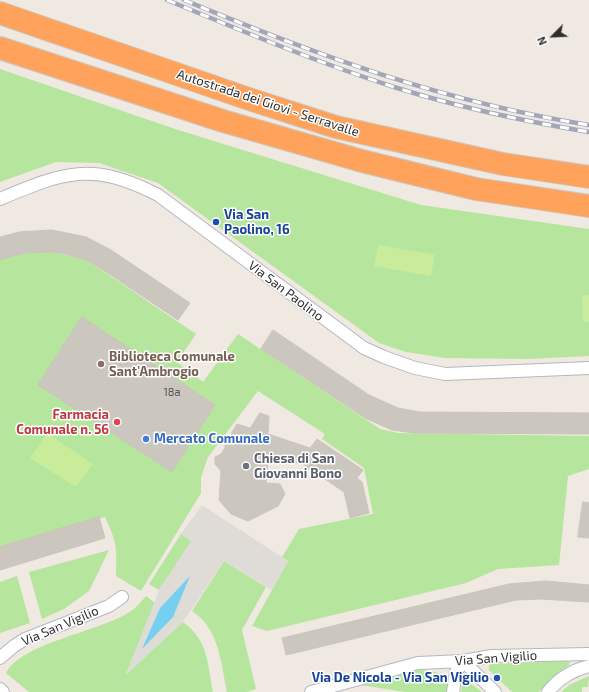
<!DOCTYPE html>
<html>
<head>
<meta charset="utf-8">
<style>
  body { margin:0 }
  #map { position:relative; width:589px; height:692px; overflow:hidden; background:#efe9e1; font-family:"Exo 2",sans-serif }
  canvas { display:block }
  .north { position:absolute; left:533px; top:16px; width:40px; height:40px; -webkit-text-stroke:3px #fff; paint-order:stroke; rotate:246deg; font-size:11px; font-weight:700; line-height:16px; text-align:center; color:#2e2e2e }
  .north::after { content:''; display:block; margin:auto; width:14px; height:18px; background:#2e2e2e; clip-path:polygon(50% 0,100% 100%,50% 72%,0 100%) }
</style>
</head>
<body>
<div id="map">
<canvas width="589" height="692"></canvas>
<div class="north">N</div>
</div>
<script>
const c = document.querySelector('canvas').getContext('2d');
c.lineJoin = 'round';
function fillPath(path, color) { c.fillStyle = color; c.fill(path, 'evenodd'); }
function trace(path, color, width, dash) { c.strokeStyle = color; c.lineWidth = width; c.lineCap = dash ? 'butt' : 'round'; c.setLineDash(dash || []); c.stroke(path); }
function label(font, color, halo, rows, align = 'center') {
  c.font = font + ' "Exo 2",sans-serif'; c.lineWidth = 3; c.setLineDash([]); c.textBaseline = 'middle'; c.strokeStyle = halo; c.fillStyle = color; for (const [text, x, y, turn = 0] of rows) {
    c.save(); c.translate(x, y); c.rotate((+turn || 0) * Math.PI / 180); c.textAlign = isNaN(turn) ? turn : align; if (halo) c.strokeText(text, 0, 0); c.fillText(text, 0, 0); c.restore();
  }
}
const green = new Path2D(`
  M0 69 175 129 421 205 589 229V356L528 359 445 358 406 352 379 343 158 183 99 163 56 162 0 182Z
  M54 252 88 261 196 334 177 362 203 382 238 334 380 429 398 433 589 436V469L568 476 559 565 498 569 466 583 267 631 252 626 288 561 282 557 299 529 373 514 364 468 322 439 325 434 258 391 208 457 201 477V493L141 591 116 576C117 548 117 543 105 517L0 550V260L24 253Z
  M181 534 192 541 159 590 149 584Z
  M109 550 89 591 64 609 42 619 29 572Z
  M224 561 266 587 242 630 256 689 247 692H227C221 663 219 628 192 611Z
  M17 576 30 623 0 633V582Z
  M146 596 155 603 126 674 183 622C209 641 207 663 213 692H29L6 673C22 643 97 632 128 613 135 609 141 602 146 596Z
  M570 661 569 665 559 672 539 692H512L489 670V664Z
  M413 670C427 670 437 670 449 679L448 692H405L361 685 360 683Z
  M589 676 588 687H582V692H561L569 685Z
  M470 683 482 692H461L462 686Z`);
const pitch = new Path2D(`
  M378 245 435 255 431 276 374 266Z
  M582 295H589V322H583Z
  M47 433 93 464 76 487 30 458Z`);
const plaza = new Path2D(`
  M202 505 288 561 272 590 224 561 183 622 126 675 159 590 191 541 181 534Z`);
const water = new Path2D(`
  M190 576 173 617 142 649 160 608Z`);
const building = new Path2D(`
  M52 230 86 237 111 250 190 303 178 320 103 270 88 261 65 254 54 252 24 253 0 260V237L19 232Z
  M82 317 215 405 172 472 38 385Z
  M273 330 369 395 398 408 420 412 589 413V434L414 433 392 430 365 418 261 349Z
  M260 413 269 416 268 434 310 448 317 439 363 470 357 478 362 482 369 513 350 518 344 492 301 463 268 462 266 483 280 484 285 494 278 506 248 521 231 514 219 500 221 471 215 464V457L221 454 225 448V442L231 439 232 432 237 424 250 428Z
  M583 502 589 503V538L578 537Z
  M99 517 105 538 0 570V547Z
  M546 581 589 585V602L541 599 516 600 286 655 282 638 509 584Z`);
const street = new Path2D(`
  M0 199C64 172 92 161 158 195L364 348 384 357 415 368 445 374 589 368
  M0 658 14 646 25 639 109 606 122 597
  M463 661 495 692
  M0 689 3 692
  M311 692 418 663 463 661 492 656 589 654
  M453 692 456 672 463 661
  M548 692C558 679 573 670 589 666`);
const highway = new Path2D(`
  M0 13 249 99 336 127 503 164 589 177
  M0 48 223 121 362 161 476 189 589 206`);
const rail = new Path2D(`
  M167 0C242 31 316 62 394 87 457 107 523 121 589 132
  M184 0C319 56 444 102 589 125`);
const markers = [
  [216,222,4,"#1a4fb4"],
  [101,364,4,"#8d6e63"],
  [117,422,4,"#e0444e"],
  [146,439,4,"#3f7fe0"],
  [246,466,4,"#6b7280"],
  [497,678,4,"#1a4fb4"]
];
const numberNames = [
  ["18a",172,392]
];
const streetNames = [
  ["Autostrada dei Giovi - Serravalle",268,103,18],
  ["Via San Paolino",286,291,37],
  ["Via San Vigilio",60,626,-23],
  ["Via San Vigilio",496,658,-4]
];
const transitNames = [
  ["Via San",224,215],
  ["Paolino, 16",224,230],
  ["Via De Nicola - Via San Vigilio",489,678,"right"]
];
const educationNames = [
  ["Biblioteca Comunale",109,357],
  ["Sant'Ambrogio",109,372]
];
const healthNames = [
  ["Farmacia",109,415],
  ["Comunale n. 56",109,430]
];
const shopNames = [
  ["Mercato Comunale",154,439]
];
const worshipNames = [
  ["Chiesa di San",254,459],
  ["Giovanni Bono",254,474]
];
fillPath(green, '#b6e59e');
fillPath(pitch, '#c9ec9a');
fillPath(plaza, '#dfdcd8');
fillPath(water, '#75cff0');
fillPath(building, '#cbc7bf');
trace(building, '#cbc5ba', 1);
trace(street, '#b4b7c1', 14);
trace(highway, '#c9c9c9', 24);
trace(street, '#fff', 12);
trace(highway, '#ffa35c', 22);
trace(rail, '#a3a6b8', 4.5);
trace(rail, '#fff', 3, [9]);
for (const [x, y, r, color] of markers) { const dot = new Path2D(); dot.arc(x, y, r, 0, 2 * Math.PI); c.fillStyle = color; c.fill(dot); trace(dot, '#fff', 1.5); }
label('11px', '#555452', null, numberNames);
label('13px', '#2e2e2e', '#fff', streetNames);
label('bold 13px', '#164399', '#fff', transitNames, 'left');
label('bold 13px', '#785e54', '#fff', educationNames, 'left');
label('bold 13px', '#be3a42', '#fff', healthNames, 'right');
label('bold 13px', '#366cbe', '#fff', shopNames, 'left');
label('bold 13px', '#5b616d', '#fff', worshipNames, 'left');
</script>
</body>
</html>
